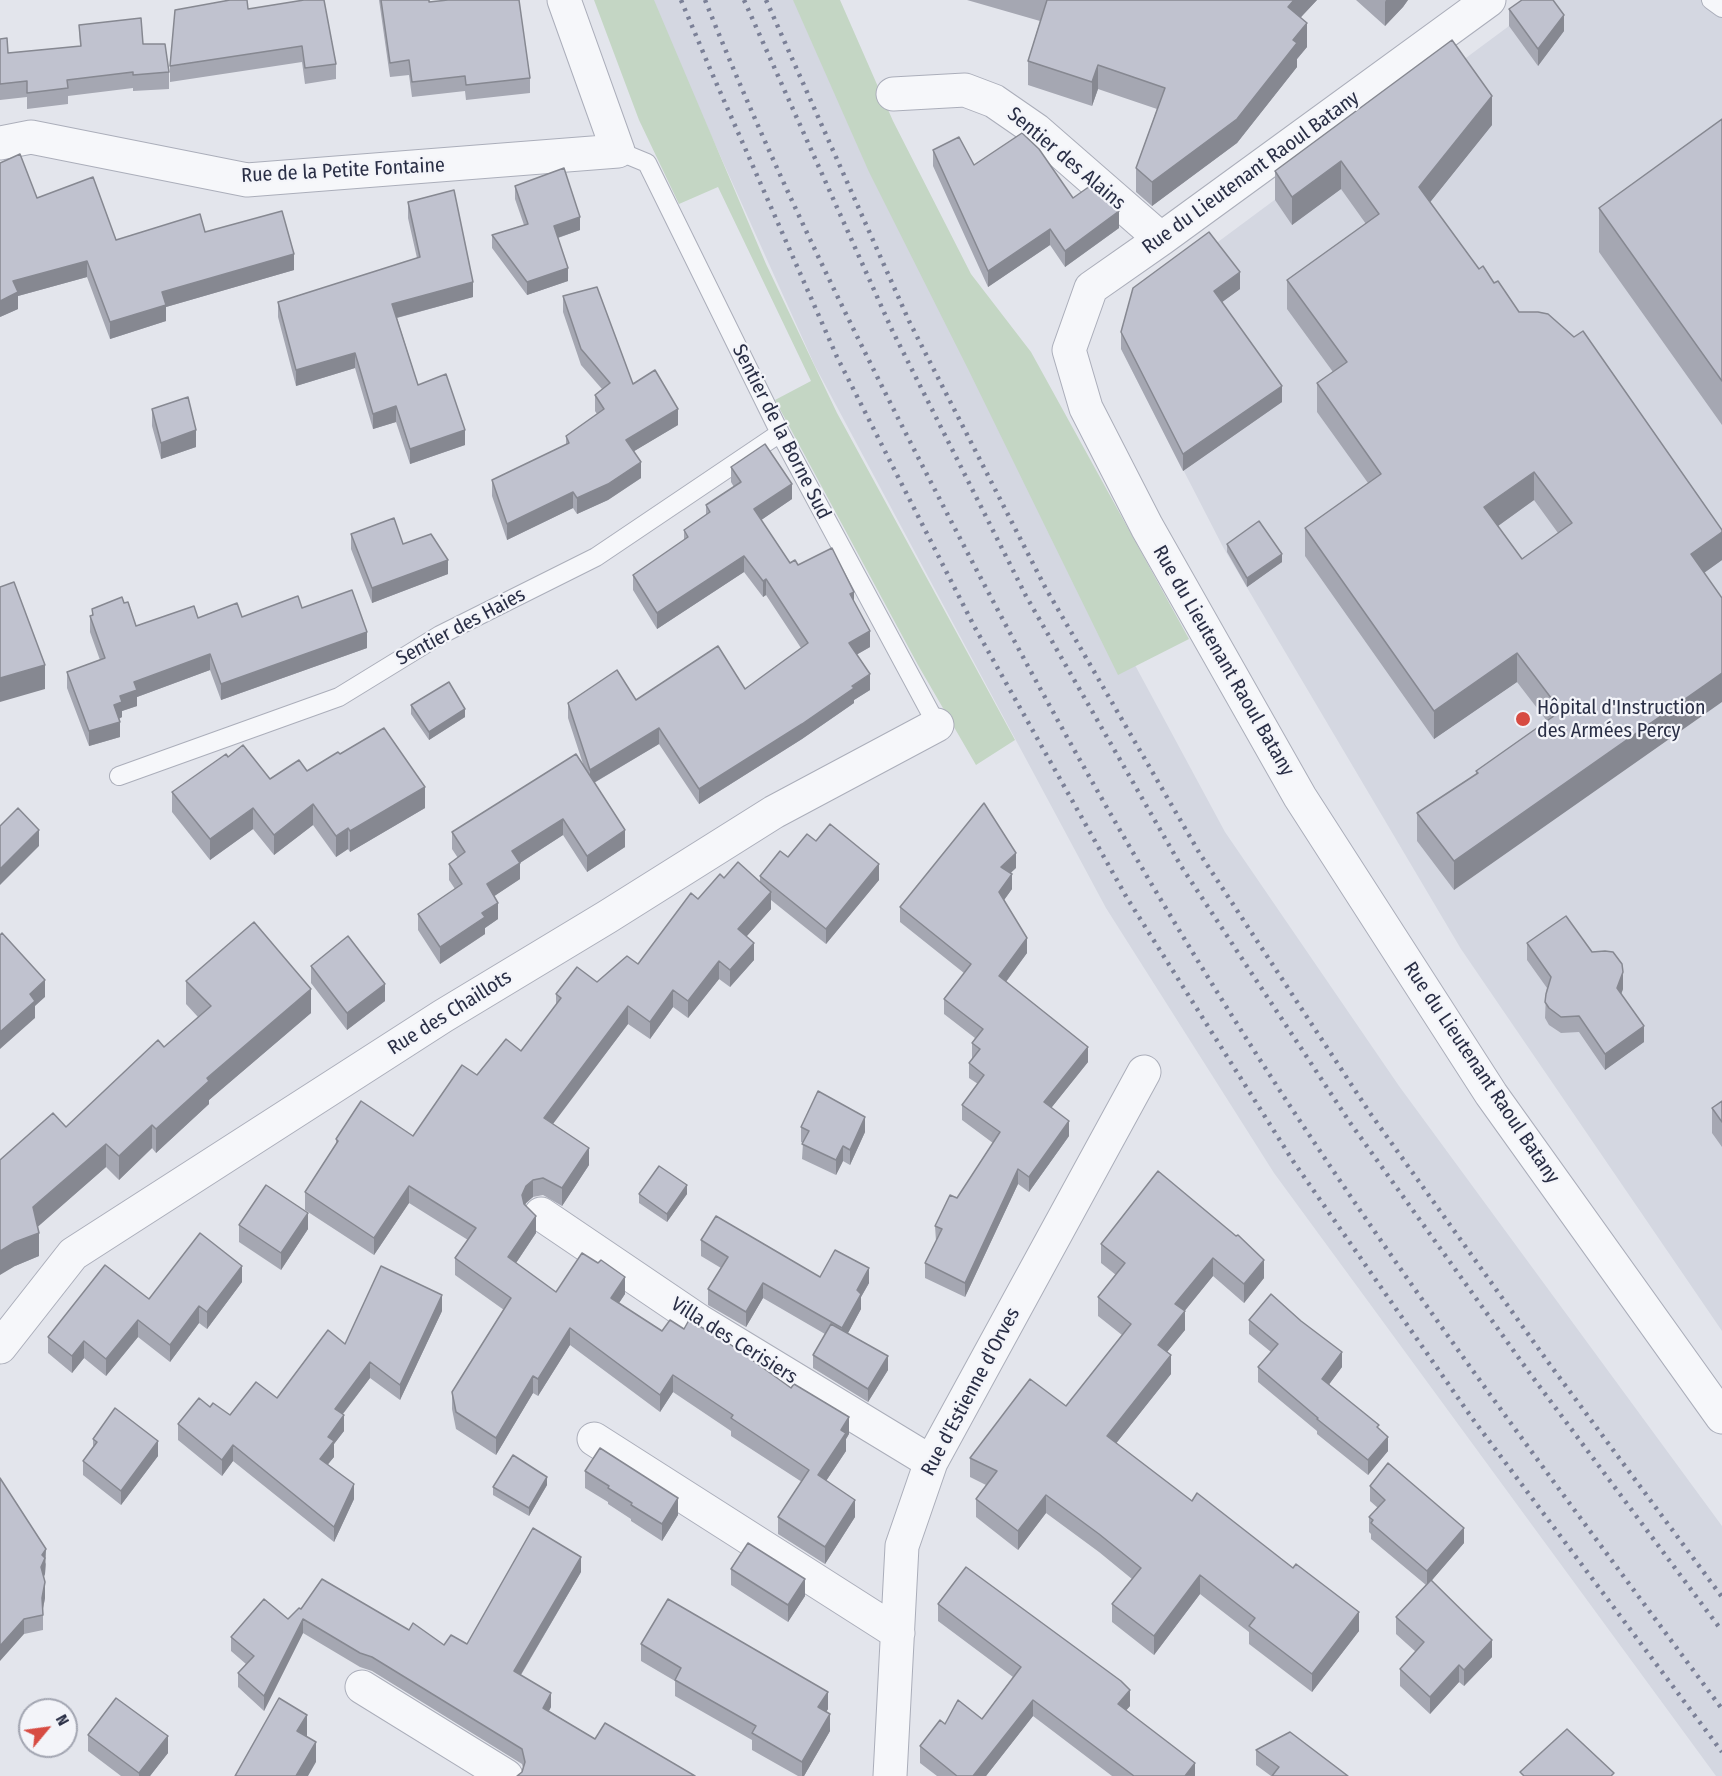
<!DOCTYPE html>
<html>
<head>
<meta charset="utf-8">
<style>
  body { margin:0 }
  #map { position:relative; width:1722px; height:1776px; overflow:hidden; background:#e3e5ec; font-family:"Fira Sans Condensed",sans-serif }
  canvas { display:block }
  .north { position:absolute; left:18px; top:1698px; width:60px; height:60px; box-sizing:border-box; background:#f3f4f9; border:2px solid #a2a5b1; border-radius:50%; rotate:61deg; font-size:16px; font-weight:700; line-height:24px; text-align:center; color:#292e45 }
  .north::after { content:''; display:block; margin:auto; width:21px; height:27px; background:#d74b42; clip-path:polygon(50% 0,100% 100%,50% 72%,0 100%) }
</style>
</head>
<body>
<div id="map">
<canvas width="1722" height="1776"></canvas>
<div class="north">N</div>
</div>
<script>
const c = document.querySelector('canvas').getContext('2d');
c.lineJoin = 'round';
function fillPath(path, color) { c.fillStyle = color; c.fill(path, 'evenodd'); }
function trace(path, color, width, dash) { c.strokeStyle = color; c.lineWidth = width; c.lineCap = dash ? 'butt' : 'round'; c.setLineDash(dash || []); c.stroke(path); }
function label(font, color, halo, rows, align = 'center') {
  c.font = font + ' "Fira Sans Condensed",sans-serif'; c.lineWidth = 4.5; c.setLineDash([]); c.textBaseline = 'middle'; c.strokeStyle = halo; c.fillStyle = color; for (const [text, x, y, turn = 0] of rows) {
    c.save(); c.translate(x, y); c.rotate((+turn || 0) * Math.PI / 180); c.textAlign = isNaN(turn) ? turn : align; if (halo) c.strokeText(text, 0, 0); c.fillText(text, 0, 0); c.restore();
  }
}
const built = new Path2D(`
  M650 0H802L943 309 1225 832 1399 1086 1722 1526V1776H1716L1274 1173 1106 908 815 366Z
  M1544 0H1722V1331L1461 949 1223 547 1121 349 1133 305Z`);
const green = new Path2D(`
  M594 0H654L766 264 837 413 1015 740 976 765 918 665 775 400 811 381 718 187 679 204 639 120Z
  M793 0H840L893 121 971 274 1031 352 1189 639 1118 675 968 369 869 172Z`);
const service = new Path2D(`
  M1711 0 1722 8
  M618 151 647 163 780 433 937 725
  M119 776 339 697 440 635 596 557 780 433`);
const minor = new Path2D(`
  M1489 0 1161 239 1091 288 1069 350 1086 408 1147 527 1300 797 1491 1094 1722 1417
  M893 94 965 90 994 101 1036 130 1161 239
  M0 143 31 137 247 180 618 151 564 0
  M541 1214 699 1321 931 1462
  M0 1347 73 1254 443 1016 607 917 774 812 937 725
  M594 1439 898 1633
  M362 1687 506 1776
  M890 1776 902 1546 931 1462 1144 1072`);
const rail = new Path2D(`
  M681 0 711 71 837 357 974 626 1127 898 1293 1161 1472 1418 1722 1752
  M705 0C772 167 852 330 935 490 1051 716 1176 937 1318 1148 1446 1340 1585 1524 1722 1709
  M744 0 892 330 1026 596 1181 866 1351 1124 1531 1375 1722 1631
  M766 0 909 321 1045 587 1200 854 1370 1113 1548 1362 1722 1597`);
const wall = new Path2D(`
  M379 0H429V2L530 78V93L466 100 465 91 412 97 409 75 390 77Z
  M967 0H1317L1301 17 1307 47 1297 59V67L1237 143 1152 206 1136 192V168L1157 109 1098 89 1092 106 1028 85V61L1040 21Z
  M1356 0H1408L1403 7 1385 26Z
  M248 9 336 64V79L305 84 302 62 170 82V66Z
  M1509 9 1564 31 1538 66 1509 26Z
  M79 25 143 44 169 72V89L133 91V88L68 96V104L27 109V97L0 100V39L8 53 80 46Z
  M1722 119V425L1599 252V208Z
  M1492 125 1430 202 1479 269 1494 283 1519 312 1722 530V560L1704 573 1454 890 1417 841V813L1476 774V771L1547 721 1517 682 1434 739 1305 556V528L1368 483 1317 412V383L1333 372 1287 309V280L1366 224 1341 189 1292 225 1275 200V171ZM1534 500 1558 533 1522 559 1498 526Z
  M933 150 1073 198 1119 228 1065 267 1050 245 988 287 933 166Z
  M515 186 580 230 558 238 568 281 527 295 492 248V235L524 225 515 199Z
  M37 198 116 240 205 232 294 270 166 307V321L110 339 87 277 18 296V309L0 317Z
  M408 202 473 297 397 318 418 385 465 445 410 464 396 422 373 429 355 368 296 386 278 317V302L417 258 408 218Z
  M1240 289 1222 302 1282 402 1183 471 1121 349V332Z
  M563 296 633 384 678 425 634 451 641 478 608 500 577 514 573 508 507 540 492 496V480L566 445V436L597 414 595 411V395L602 389 581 365 563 312Z
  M152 409 196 447 161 459 152 426Z
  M731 467 792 499 761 520 790 563 798 565 854 601 870 647 856 655 870 690 854 700V703L802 739 699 804 659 744 594 783 625 847 587 872 563 835 520 863V879L494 896 498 919 485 928V934L440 964 418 930V914L455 889 449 880V864L458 858 452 849V832L584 767 568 718V703L636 700 745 689 801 648 766 595 763 597 744 572 657 629 633 590V575L684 540V530L706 515V505L734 487 731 482Z
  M351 534 403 544 448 574 372 603 351 549Z
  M1227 544 1282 562 1247 587 1227 552Z
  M302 608 367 648 221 700 210 670 137 697V706L122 711V717L119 719 120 737 89 746 67 688V672L100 660 90 632V616L92 615V609L136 626 198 618 242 617Z
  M411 705 465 717 429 740 411 714Z
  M228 757 270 779 307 771 425 808 350 852 348 849 336 857 313 825 274 855 253 829 210 860 172 812V792Z
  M816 841 879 880 826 944 771 900V909L746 937 754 960 730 987 719 979 688 1018 673 1007 650 1039 628 1024 552 1124 589 1165 562 1206 543 1195 533 1197 526 1203 525 1205 536 1233 516 1263 556 1292 625 1294 619 1303 662 1331 849 1434 846 1439V1451L826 1481 855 1517 825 1564 778 1534V1517L802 1482 731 1436V1431L673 1392 660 1412 570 1345 538 1396 533 1393 496 1455 456 1429 452 1409V1392L504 1310 455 1275V1258L468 1240 409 1203 374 1255 305 1210V1192L336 1144V1139L413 1136 477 1075 521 1051 556 1005V994L597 982 638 964 698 899 724 878 760 882V876L788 857Z
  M1016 868 1010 873 1012 889 1004 900 1027 953 1006 982 1088 1062 1051 1108 1069 1136 1029 1192 1018 1184 965 1297 925 1278V1263L936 1241 935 1226 957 1198 993 1143 962 1120V1105L978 1084 969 1078V1063L973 1058H972V1043L975 1038 944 1014V999L964 973 900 922V907Z
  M1527 943 1592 952 1623 989 1621 994 1644 1042 1605 1070 1579 1032 1561 1033 1549 1025 1545 1018 1546 994 1547 988 1527 960Z
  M311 966 385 1001 347 1030 311 983Z
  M186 981 311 1013 209 1100V1104L156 1153 152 1148 119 1180 106 1167 38 1226 39 1256 15 1266 66 1127 164 1047 198 1017 186 1004Z
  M1722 1101V1147L1712 1133V1108Z
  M801 1127 865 1132 850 1165 843 1161 836 1175 802 1159 803 1143 801 1142Z
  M1158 1171 1264 1278 1244 1303 1213 1276 1184 1311 1185 1330 1167 1352 1171 1374 1116 1443 1359 1631 1312 1692 1249 1644V1632L1200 1594 1154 1655 1112 1622V1604L1132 1579 1099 1552 1046 1513 1018 1550 976 1517V1499L986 1485 970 1477V1458L1066 1406 1122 1335 1098 1316V1297L1116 1275 1101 1263V1244Z
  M639 1194H687L667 1222 639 1203Z
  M239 1225 308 1229 281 1270 239 1242Z
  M701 1240 820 1277 869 1283 861 1297V1309L848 1333 888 1370 868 1402 813 1368V1355L825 1334 763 1298 746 1327 708 1305V1289L721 1268 701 1256Z
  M242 1282 207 1329 199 1323 170 1362 138 1337 106 1376 84 1358 72 1373 48 1353V1337L149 1299Z
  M442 1311 400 1400 370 1378 343 1414 344 1431 334 1444V1457L328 1464 354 1499 334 1542 233 1461 222 1476 178 1440V1424L210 1407 230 1415 277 1398 345 1344Z
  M1249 1320 1342 1367 1329 1384 1379 1429 1388 1451 1368 1475 1317 1434V1431L1258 1382V1367L1271 1352 1249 1334Z
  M93 1439 158 1456 121 1505 83 1475V1461L93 1447Z
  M585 1471 678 1515 662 1541 631 1521V1519L608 1504V1502L585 1488Z
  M0 1478 46 1564 45 1574 44 1577 45 1598 43 1609V1630L24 1634Z
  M547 1485 529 1516 493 1495V1487Z
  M1370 1486 1464 1543 1431 1581 1492 1657 1464 1686 1459 1682 1430 1714 1400 1686V1669L1416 1652 1396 1634V1617L1426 1585 1371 1539V1534L1369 1532V1517L1378 1508 1370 1501Z
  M731 1569 805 1596 788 1622 731 1585Z
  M581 1572 521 1675 551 1707 549 1711 595 1739 695 1776 522 1772 523 1768 522 1764 372 1671 360 1667 303 1633 264 1711 238 1687V1673L246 1664 231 1651V1637L288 1619 301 1609 409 1630 444 1645 467 1644Z
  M938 1604 1130 1706 1126 1710 1195 1776H1112L1033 1716 986 1776H937L920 1763V1746L945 1724 982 1719 1013 1677 938 1621Z
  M641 1644 828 1709 826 1712 830 1731 804 1776H798L752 1750V1740L675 1696V1681L641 1661Z
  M88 1735 168 1753 150 1776H121L88 1751Z
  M1256 1750 1348 1776H1271L1256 1765Z`);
const shadedWall = new Path2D(`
  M1294 0H1317L1288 31V7Z
  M1386 0H1408L1403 7 1385 26V2Z
  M1564 15V31L1538 66V49Z
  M1307 23V47L1297 59V67L1237 143 1152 206V182L1293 40Z
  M1098 65V89L1092 106V82Z
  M1492 96V125L1419 216V187Z
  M1341 161V189L1292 225V197Z
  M1119 211V228L1065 267V251Z
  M580 217V230L554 239V226Z
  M1050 229V245L988 287V271Z
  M294 254V270L166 307V321L110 339V322L162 292Z
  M87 261V277L18 296V309L0 317V301L13 281Z
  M568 268V281L527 295V282Z
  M1240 272V289L1214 308V291Z
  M473 282V297L392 319V304Z
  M355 353V368L296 386V370Z
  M1282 386V402L1183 471V454Z
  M396 406V422L373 429V414Z
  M678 409V425L626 456V440Z
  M196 430V447L161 459V443Z
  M465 430V445L410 464V449Z
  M641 462V478L608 500 577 514V498Z
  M1534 472V500L1484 536V507Z
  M792 484V499L754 525V509Z
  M573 492V508L507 540V524Z
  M1722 532V560L1691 582V554Z
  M1282 554V562L1247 587V578Z
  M744 556V572L657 629V613Z
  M448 560V574L372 603V588Z
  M766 579V595L763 597V581Z
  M854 592V607L850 594Z
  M870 631V647L849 659V643Z
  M367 632V648L221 700V684Z
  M1517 653V682L1434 739V711Z
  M210 654V670L137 697V706L122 711V717L114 721V705L120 696 134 682Z
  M45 665V689L0 702V678Z
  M1722 673V702L1454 890V861Z
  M870 674V690L854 700V703L802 739 699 804V789Z
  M465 709V717L429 740V732Z
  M120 722V737L89 746V731Z
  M659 728V744L590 785V770Z
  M425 787V808L350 852V831Z
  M313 804V825L274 855V835Z
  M253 808V829L210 860V839Z
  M563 819V835L512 868V851Z
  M348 828V849L336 857V836Z
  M39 830V846L0 885V869Z
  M625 830V847L587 872V856Z
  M1016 853V868L1001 882V867Z
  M520 863V879L487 901V884Z
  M879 864V880L826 944V929Z
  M1012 874V889L999 907V892Z
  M771 892V909L738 946V929Z
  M498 903V919L485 928V934L440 964V947L482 913Z
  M1027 938V953L999 991V976Z
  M754 943V960L730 987V970Z
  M719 961V979L688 1018V1001Z
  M1623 972V989L1617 1005V988Z
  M45 980V997L35 1006V1018L0 1049V1032L30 994Z
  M385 984V1001L347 1030V1013Z
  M311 989V1013L209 1100V1104L156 1153V1129L207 1078Z
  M673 990V1007L650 1039V1022Z
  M628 1006V1024L544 1136V1118Z
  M1644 1026V1042L1605 1070V1054Z
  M1088 1047V1062L1044 1117V1102Z
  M865 1117V1132L850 1165V1150Z
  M1069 1121V1136L1029 1192V1177Z
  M152 1125V1148L119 1180V1156Z
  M106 1144V1167L33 1231V1207Z
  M843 1146V1161L836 1175V1160Z
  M589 1148V1165L562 1206V1188Z
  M1018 1169V1184L965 1297V1283Z
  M533 1180V1197L526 1203 522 1212V1195L526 1186Z
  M687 1185V1194L667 1222V1214Z
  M409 1186V1203L374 1255V1238Z
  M308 1213V1229L281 1270V1253Z
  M536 1216V1233L508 1275V1257Z
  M39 1233V1256L15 1266 0 1275V1251L15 1242Z
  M1213 1258V1276L1175 1323V1304Z
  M1264 1260V1278L1244 1303V1284Z
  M242 1266V1282L207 1329V1312Z
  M869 1268V1283L861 1297V1309L842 1344V1328L857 1290Z
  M625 1277V1294L611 1315V1298Z
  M763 1283V1298L746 1327V1312Z
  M442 1295V1311L400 1400V1385Z
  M199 1306V1323L170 1362V1345Z
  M1185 1311V1330L1158 1363V1345Z
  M138 1320V1337L106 1376V1359Z
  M570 1328V1345L538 1396V1379Z
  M84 1341V1358L72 1373V1356Z
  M1342 1352V1367L1322 1394V1379Z
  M1171 1355V1374L1107 1455V1436Z
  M888 1356V1370L868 1402V1389Z
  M370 1362V1378L335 1424V1409Z
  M673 1375V1392L660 1412V1395Z
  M533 1376V1393L496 1455V1438Z
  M344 1415V1431L334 1444V1457L320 1474V1459L328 1437Z
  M849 1417V1434L846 1439V1451L818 1493V1475L841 1430Z
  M1388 1437V1451L1368 1475V1460Z
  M158 1441V1456L121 1505V1491Z
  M233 1445V1461L222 1476V1460Z
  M547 1477V1485L529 1516V1508Z
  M354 1484V1499L334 1542V1527Z
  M1046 1495V1513L1018 1550V1531Z
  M678 1498V1515L662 1541V1524Z
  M855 1500V1517L825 1564V1547Z
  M1464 1528V1543L1427 1586V1571Z
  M46 1549 45 1574 41 1582 42 1555Z
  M581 1557V1572L514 1686V1671Z
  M1200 1575V1594L1154 1655V1636Z
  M805 1579V1596L788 1622V1605Z
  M45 1582V1598L42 1613V1598Z
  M1359 1612V1631L1312 1692V1674Z
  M24 1619V1634L0 1661V1646Z
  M303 1619V1633L264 1711V1696Z
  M1492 1640V1657L1464 1686V1670Z
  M1459 1665V1682L1430 1714V1697Z
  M1130 1690V1706L1118 1720V1704Z
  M828 1692V1709L818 1724V1707Z
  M551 1693V1707L543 1722V1708Z
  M1033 1700V1716L986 1776H973Z
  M830 1714V1731L804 1776H802V1762Z
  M307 1715V1736L297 1751V1731Z
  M168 1736V1753L150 1776H139V1773Z
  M316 1742V1762L308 1776H296Z
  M1195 1763V1776H1185Z`);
const building = new Path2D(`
  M230 0H247L248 9 304 0H324L336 64 305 68 302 46 170 66 175 10Z
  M381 0H429V2L448 0H519L530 78 466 85 465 76 412 82 409 60 390 63Z
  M1047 0H1294L1288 7 1307 23 1293 40 1297 43 1237 119 1152 182 1136 168 1165 88 1098 65 1092 82 1028 61Z
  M1522 0H1553L1564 15 1538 49 1509 9Z
  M141 18 143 44H165L169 72 133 75V72L67 80 68 88 27 93V81L0 84V39L7 38 8 53 81 46 79 25Z
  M1452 40 1492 96 1419 187 1479 269 1483 266 1494 283 1498 281 1519 312H1538L1548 314 1574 337 1583 331 1722 530V532L1691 554 1722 598V673L1454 861 1417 813 1478 773 1476 771 1561 711 1517 653 1434 711 1305 528 1381 474 1317 383 1347 362 1287 280 1379 214 1341 161 1292 197 1275 171ZM1534 472 1572 523 1522 559 1484 507Z
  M1722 119V381L1599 208Z
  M1022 133 1039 149 1073 198 1090 186 1119 211 1065 251 1050 229 988 271 933 150 959 137 974 165Z
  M20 154 37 198 93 177 116 240 200 214 205 232 282 211 294 254 162 292 166 305 110 322 87 261 13 281 18 292 0 301V163Z
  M564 168 580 217 554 226 568 268 527 282 492 235 528 224 515 186Z
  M454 190 473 282 392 304 418 385 446 374 465 430 410 449 396 406 373 414 355 353 296 370 278 302 420 257 408 202Z
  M1209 232 1240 272 1214 291 1282 386 1183 454 1121 332 1133 288Z
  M597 287 633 384 655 370 678 409 626 440 641 462 608 484 577 498 573 492 507 524 492 480 569 443 566 436 604 409 595 395 610 383 581 349 563 296Z
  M188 397 196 430 161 443 152 409Z
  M765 444 792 484 754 509 790 563 795 560 798 565 832 548 854 592 850 594 870 631 849 643 870 674 852 686 854 688 802 724 699 789 659 728 590 770 568 703 617 670 636 700 718 646 745 689 808 643 766 579 763 581 744 556 657 613 633 575 688 537 684 530 710 512 706 505 741 482 731 467Z
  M394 518 403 544 431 534 448 560 372 588 351 534Z
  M1259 521 1282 554 1247 578 1227 544Z
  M14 582 45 665 0 678V587Z
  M352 590 367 632 221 684 210 654 134 682 137 690 120 696 122 702 114 705 120 722 89 731 67 672 105 658 90 616 93 615 92 609 122 597 124 603 128 602 136 626 194 606 198 618 237 603 242 617 298 596 302 608Z
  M449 682 465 709 429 732 411 705Z
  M384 728 425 787 350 831 348 828 336 836 313 804 274 835 253 808 210 839 172 792 226 754 228 757 243 745 270 779 299 760 307 771 338 752 340 754Z
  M576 754 625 830 587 856 563 819 512 851 520 863 487 884 498 903 482 913 485 917 440 947 418 914 462 884 449 864 465 852 452 832Z
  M984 803 1016 853 1001 867 1012 874 999 892 1027 938 999 976 1088 1047 1044 1102 1069 1121 1029 1177 1018 1169 965 1283 925 1263 942 1229 935 1226 950 1195 957 1198 1000 1132 962 1105 984 1075 969 1063 980 1049 972 1043 983 1029 944 999 971 964 900 907Z
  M18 808 39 830 0 869V826Z
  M830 824 879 864 826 929 760 876 780 851 788 857 807 834 816 841Z
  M738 862 771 892 738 929 754 943 730 970 719 961 688 1001 673 990 650 1022 628 1006 544 1118 589 1148 562 1188 543 1178 533 1180 526 1186 522 1195 524 1204 536 1216 508 1257 556 1292 582 1253 598 1263 601 1260 625 1277 611 1298 662 1331 670 1320 684 1329 689 1320 727 1342 791 1388 794 1384 849 1417 841 1430 846 1433 818 1475 855 1500 825 1547 778 1517 809 1470 731 1418 733 1415 673 1375 660 1395 570 1328 538 1379 533 1376 496 1438 456 1412 452 1392 511 1298 455 1258 476 1228 409 1186 374 1238 305 1192 338 1141 336 1139 361 1101 413 1136 462 1065 477 1075 506 1039 521 1051 561 998 556 994 577 967 597 982 627 956 638 964 691 893 698 899 720 874 724 878Z
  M1566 916 1592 952 1605 951 1613 952 1622 964 1623 972 1617 988 1644 1026 1605 1054 1579 1016 1561 1017 1549 1008 1545 1002 1546 994 1551 977 1527 943Z
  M254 922 311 989 207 1078 209 1081 156 1129 152 1125 119 1156 106 1144 33 1207 39 1233 15 1242 0 1251V1160L53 1113 66 1127 158 1040 164 1047 211 1006 186 981Z
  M2 933 45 980 30 994 35 1001 0 1032V935Z
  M348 936 385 984 347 1013 311 966Z
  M818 1091 865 1117 850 1150 843 1146 836 1160 802 1144 809 1131 801 1127Z
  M1722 1101V1122L1712 1108Z
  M659 1166 687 1185 667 1214 639 1194Z
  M1158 1171 1236 1236 1238 1235 1264 1260 1244 1284 1213 1258 1175 1304 1185 1311 1158 1345 1171 1355 1107 1436 1192 1501 1197 1493 1293 1568 1296 1564 1359 1612 1312 1674 1249 1626 1255 1618 1200 1575 1154 1636 1112 1604 1141 1568 1099 1534 1046 1495 1018 1531 976 1499 997 1471 970 1458 1030 1379 1066 1406 1131 1324 1098 1297 1125 1263 1101 1244Z
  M266 1185 308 1213 281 1253 239 1225Z
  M716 1216 820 1277 835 1250 869 1268 857 1290 861 1294 842 1328 763 1283 746 1312 708 1289 728 1257 701 1240Z
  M200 1233 242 1266 207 1312 199 1306 170 1345 138 1320 106 1359 84 1341 72 1356 48 1337 105 1265 149 1299Z
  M381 1266 442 1295 400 1385 370 1362 335 1409 344 1415 328 1437 334 1441 320 1459 354 1484 334 1527 233 1445 222 1460 178 1424 199 1398 210 1407 213 1403 230 1415 256 1382 277 1398 328 1330 345 1344Z
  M1271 1294 1301 1321 1342 1352 1322 1379 1379 1425 1377 1427 1388 1437 1368 1460 1317 1419 1318 1418 1258 1367 1278 1344 1249 1320Z
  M831 1324 888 1356 868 1389 813 1355Z
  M115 1408 158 1441 121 1491 83 1461 97 1442 93 1439Z
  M600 1448 678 1498 662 1524 631 1505 632 1503 608 1488 609 1486 585 1471Z
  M513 1455 547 1477 529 1508 493 1487Z
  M1388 1463 1464 1528 1427 1571 1371 1523 1373 1520 1369 1517 1385 1500 1370 1486Z
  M0 1478 46 1549 42 1555 45 1558 41 1567 45 1582 42 1598 43 1615 24 1619 0 1646Z
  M533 1528 581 1557 514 1671 551 1693 543 1708 595 1739 605 1723 695 1776H517L522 1772 525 1762 522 1749 372 1657 360 1653 303 1619 264 1696 238 1673 254 1656 231 1637 264 1599 288 1619 299 1608 301 1609 322 1579 409 1630 413 1623 444 1645 451 1635 467 1644Z
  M748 1543 805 1579 788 1605 731 1569Z
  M966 1567 1121 1681 1130 1690 1118 1704 1195 1763 1185 1776H1134L1033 1700 973 1776H957L920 1746 940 1720 945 1724 958 1700 982 1719 1021 1667 938 1604Z
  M1431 1580 1492 1640 1464 1670 1459 1665 1430 1697 1400 1669 1424 1642 1396 1617Z
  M668 1599 828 1692 818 1707 830 1714 802 1762 752 1733 756 1726 675 1680 681 1668 641 1644Z
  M116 1698 168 1736 139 1773 88 1735Z
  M279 1698 307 1715 297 1731 316 1742 296 1776H235Z
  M1567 1729 1614 1773 1611 1776H1524L1520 1772Z
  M1290 1732 1348 1776H1272L1279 1767 1256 1750Z`);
const markers = [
  [1523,719,8,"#d74b42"]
];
const streetNames = [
  ["Sentier des Alains",1066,159,40],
  ["Rue de la Petite Fontaine",343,171,-3],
  ["Rue du Lieutenant Raoul Batany",1251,173,-36],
  ["Sentier de la Borne Sud",781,432,63],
  ["Sentier des Haies",461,627,-28],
  ["Rue du Lieutenant Raoul Batany",1223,661,60],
  ["Rue des Chaillots",450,1013,-32],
  ["Rue du Lieutenant Raoul Batany",1481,1073,56],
  ["Villa des Cerisiers",734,1341,32],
  ["Rue d'Estienne d'Orves",971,1392,-62]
];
const poiNames = [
  ["Hôpital d'Instruction",1537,708],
  ["des Armées Percy",1537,731]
];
fillPath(built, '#d4d7e1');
fillPath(green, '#c4d6c4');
trace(service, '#abaeba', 20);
trace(minor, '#abaeba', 35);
trace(service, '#f6f7fa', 18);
trace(minor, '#f6f7fa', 33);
trace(rail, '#7b8097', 4.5, [3, 6]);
fillPath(wall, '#a5a7b2');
fillPath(shadedWall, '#868891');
fillPath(building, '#c0c2cf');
trace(building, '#868891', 1.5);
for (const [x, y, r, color] of markers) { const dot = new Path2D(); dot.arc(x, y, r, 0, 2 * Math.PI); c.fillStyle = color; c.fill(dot); trace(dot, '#f3f4f9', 2); }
label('20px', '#292e45', '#f3f4f9', streetNames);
label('20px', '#292e45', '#f3f4f9', poiNames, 'left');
</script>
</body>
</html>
